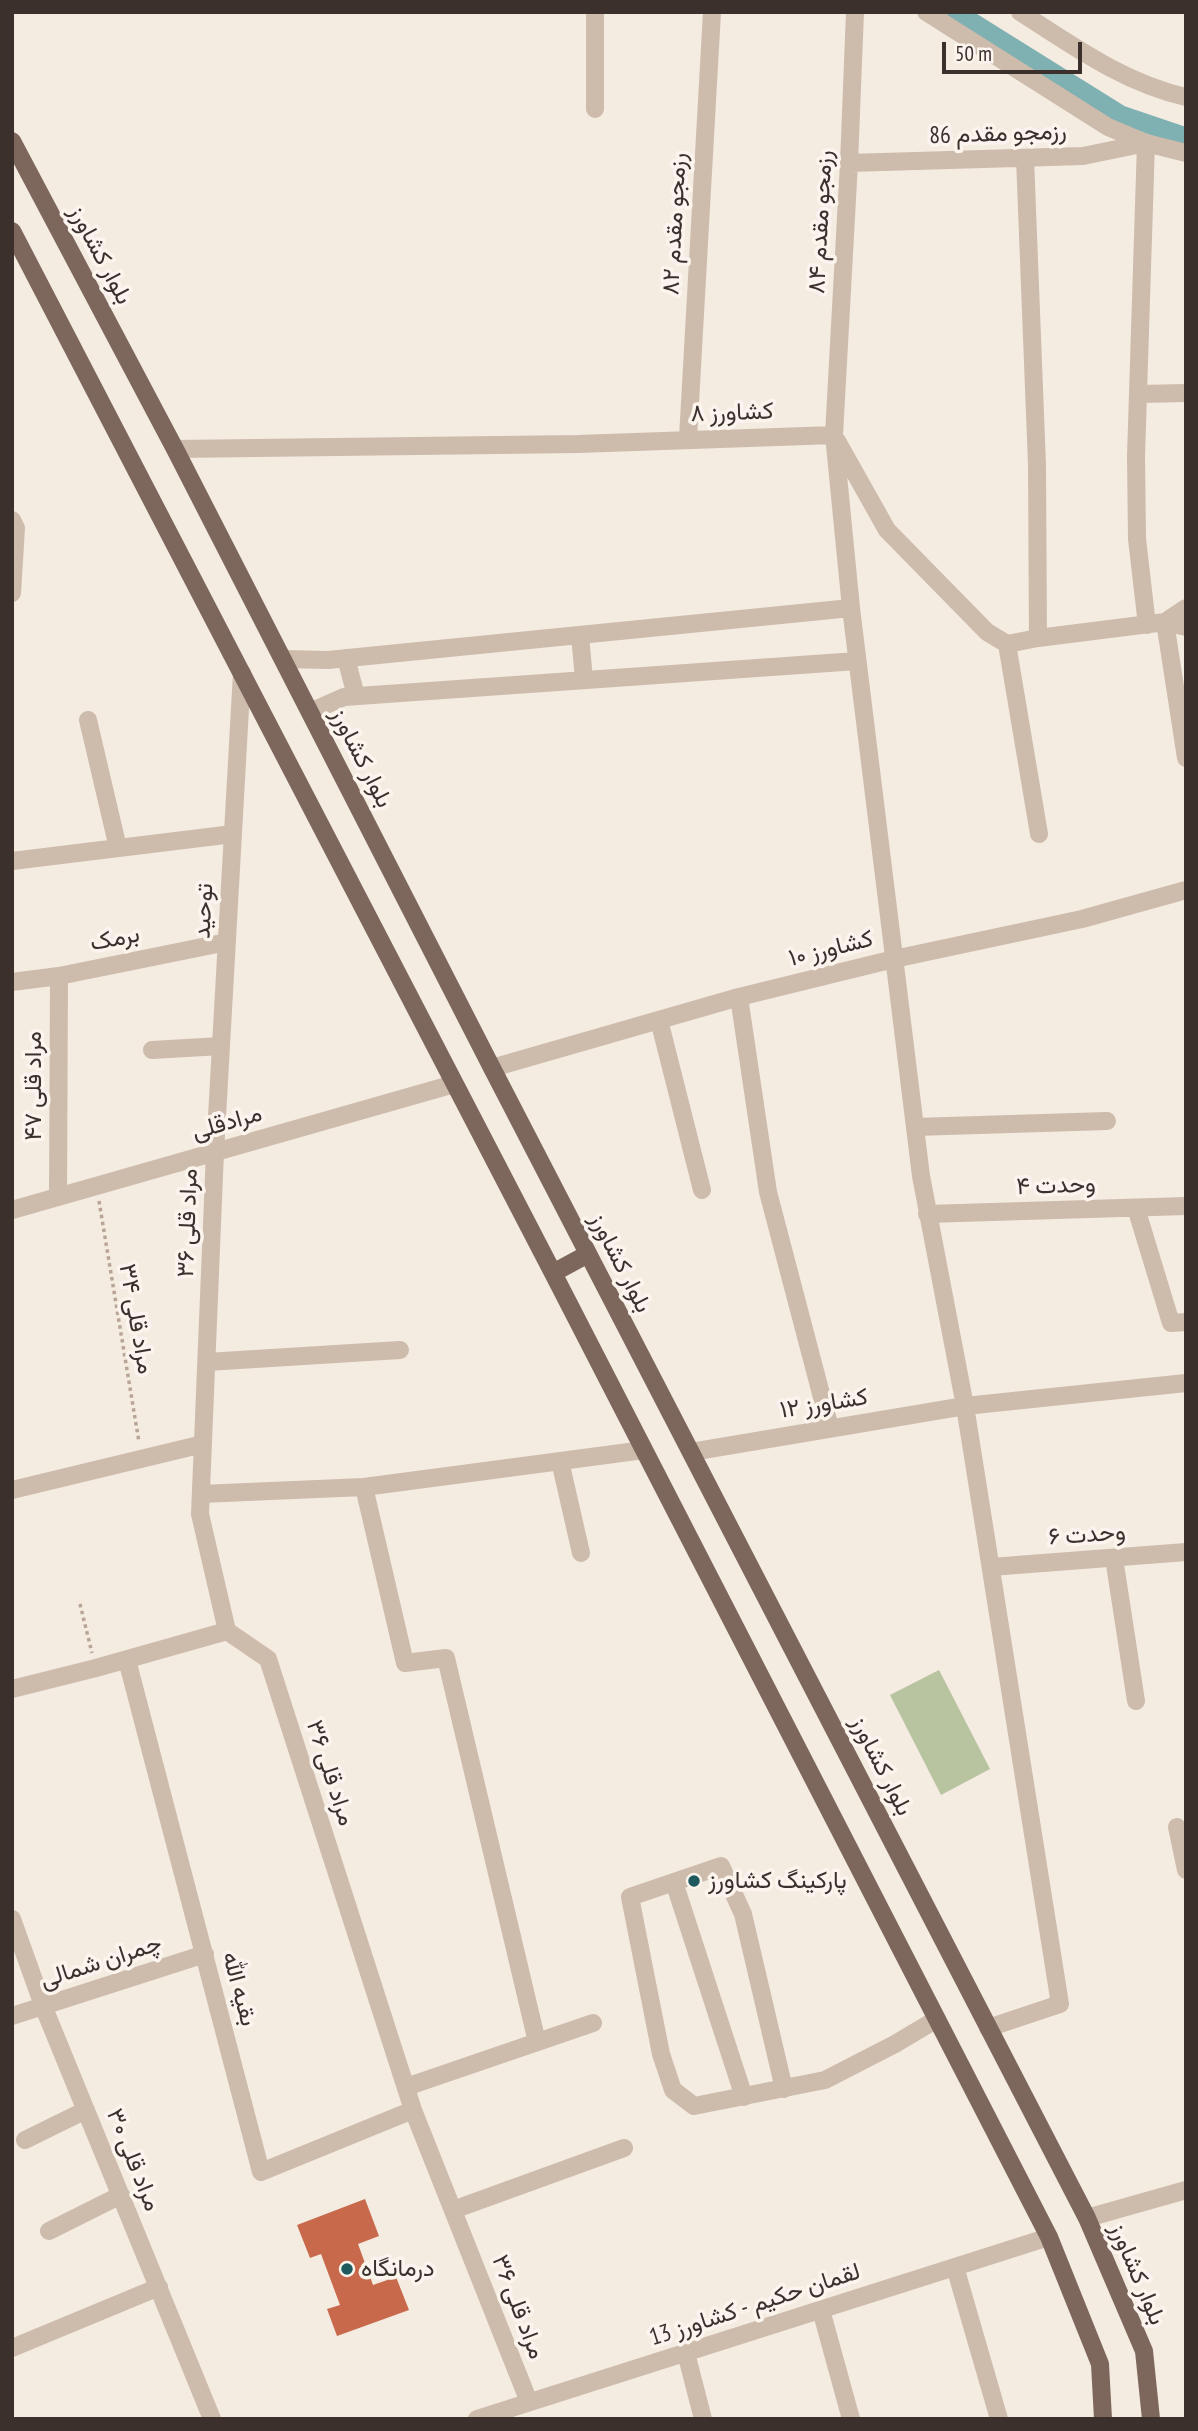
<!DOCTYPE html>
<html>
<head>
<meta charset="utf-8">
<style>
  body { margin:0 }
  #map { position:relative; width:1198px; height:2431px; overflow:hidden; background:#f4ebe1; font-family:"PT Sans Narrow",sans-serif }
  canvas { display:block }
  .frame { position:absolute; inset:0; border:14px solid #3b302b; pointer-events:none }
  .scale { position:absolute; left:942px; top:42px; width:140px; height:32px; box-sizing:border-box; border:4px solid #3b302b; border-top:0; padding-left:9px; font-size:21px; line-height:24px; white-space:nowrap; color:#3b302b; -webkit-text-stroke:5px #fbf5ee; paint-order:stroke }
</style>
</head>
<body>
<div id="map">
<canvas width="1198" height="2431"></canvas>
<div class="frame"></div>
<div class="scale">50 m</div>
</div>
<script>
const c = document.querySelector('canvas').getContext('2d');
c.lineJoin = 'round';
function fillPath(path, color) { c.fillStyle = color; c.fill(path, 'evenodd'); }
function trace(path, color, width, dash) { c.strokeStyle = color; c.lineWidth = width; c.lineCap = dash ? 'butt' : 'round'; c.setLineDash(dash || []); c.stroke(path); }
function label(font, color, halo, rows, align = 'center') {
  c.font = font + ' "PT Sans Narrow",Vazirmatn,sans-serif'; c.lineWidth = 7; c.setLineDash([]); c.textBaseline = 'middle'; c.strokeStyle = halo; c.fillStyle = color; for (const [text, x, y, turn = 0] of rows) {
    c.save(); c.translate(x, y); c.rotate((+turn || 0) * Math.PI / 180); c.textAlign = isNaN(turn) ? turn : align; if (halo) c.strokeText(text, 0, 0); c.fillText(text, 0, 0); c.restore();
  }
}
const green = new Path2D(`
  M939 1670 990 1769 941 1795 890 1695Z`);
const canal = new Path2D(`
  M956 12 1121 115 1186 137`);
const building = new Path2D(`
  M365 2199 379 2236 358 2244 373 2285 396 2277 409 2310 337 2336 327 2309 340 2305 321 2254 310 2258 297 2225Z`);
const path = new Path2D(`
  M99 1201 139 1442
  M80 1604 92 1653`);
const minor = new Path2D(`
  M595 12V109
  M855 12 849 163 834 435 851 608 921 1176 965 1406 1060 2004 988 2028
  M926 12 1108 127 1146 143 1186 153
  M1020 12C1073 46 1124 83 1186 97
  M1025 158 1037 465 1038 638
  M849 163 1083 156 1146 143 1136 456 1137 539 1147 625
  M1140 394 1186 393
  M688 438 712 12
  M837 441 887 530 987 632 1007 644 1038 638 1165 622 1186 627
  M175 449 578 444 834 435
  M12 520 16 528 12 593
  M1165 622 1186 758
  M1165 622 1186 608
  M580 635 584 680
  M1007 644 1039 834
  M346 658 356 696
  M283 659 328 660 851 608
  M242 673 215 1152 200 1514 227 1631 268 1659 413 2110 529 2402
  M310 712 344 697 857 661
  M88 720 118 848
  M12 861 233 834
  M12 982 59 976 227 942
  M739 997 768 1192 830 1428
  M659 1020 702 1190
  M152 1050 221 1046
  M492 1068 739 997 894 959 1082 919 1186 890
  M915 1127 1107 1121
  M58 1197 59 976
  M1136 1208 1171 1323 1186 1322
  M12 1210 454 1084
  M927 1214 1186 1206
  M207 1362 400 1350
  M691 1452 965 1406 1186 1383
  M560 1461 581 1553
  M364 1487 405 1663 446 1658 537 2042
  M12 1490 203 1444
  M201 1494 364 1487 644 1450
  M1114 1558 1136 1701
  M991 1567 1186 1552
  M127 1660 261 2172 413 2110
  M12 1689 96 1668 227 1631
  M1177 1827 1186 1870
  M674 1882 744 2097
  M12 1919 44 2008 212 2419
  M12 2016 205 1954
  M406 2087 593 2023
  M784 2089 743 1914 721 1866 630 1897 661 2054 673 2090 694 2106 825 2080 895 2044 937 2019
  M25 2140 86 2110
  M453 2210 624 2148
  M1087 2218 1186 2190
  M49 2231 121 2195
  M955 2267 999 2419
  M821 2310 851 2419
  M12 2348 159 2287
  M686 2353 703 2419
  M477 2419 1049 2237`);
const major = new Path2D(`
  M12 141 175 449 492 1068 1087 2218 1144 2351 1151 2419
  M12 231 553 1273 1049 2237 1100 2364 1103 2419
  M553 1273 588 1254`);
const markers = [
  [694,1881,7,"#1f5a5e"],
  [347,2269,7,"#1f5a5e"]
];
const streetNames = [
  ["رزمجو مقدم 86",998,134,-2],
  ["رزمجو مقدم ۸۴",821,222,-87],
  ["رزمجو مقدم ۸۲",675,224,-87],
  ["بلوار کشاورز",100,255,62],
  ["کشاورز ۸",732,413,-2],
  ["بلوار کشاورز",361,758,63],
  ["توحید",204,911,-87],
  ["برمک",115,939,-11],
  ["کشاورز ۱۰",831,949,-14],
  ["مراد قلی ۴۷",34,1086,-90],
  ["مرادقلی",227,1123,-16],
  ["وحدت ۴",1056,1186,-2],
  ["مراد قلی ۳۶",188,1223,-88],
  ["بلوار کشاورز",620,1263,63],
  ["مراد قلی ۳۴",136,1319,80],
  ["کشاورز ۱۲",824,1404,-9],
  ["وحدت ۶",1087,1535,-4],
  ["بلوار کشاورز",881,1766,63],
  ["مراد قلی ۳۶",330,1773,72],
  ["چمران شمالی",101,1962,-18],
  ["بقیه الله",239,1989,75],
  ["مراد قلی ۳۰",133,2160,68],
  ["بلوار کشاورز",1137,2274,67],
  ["لقمان حکیم - کشاورز 13",755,2305,-18],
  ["مراد قلی ۳۶",518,2307,69]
];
const poiNames = [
  ["پارکینگ کشاورز",708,1881],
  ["درمانگاه",361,2269]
];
fillPath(green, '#b8c4a0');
trace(canal, '#7fb0b2', 19);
fillPath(building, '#c8694b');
trace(path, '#b9a596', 3.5, [3.5, 3.5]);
trace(minor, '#cdbbac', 18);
trace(major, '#7d675c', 18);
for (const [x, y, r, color] of markers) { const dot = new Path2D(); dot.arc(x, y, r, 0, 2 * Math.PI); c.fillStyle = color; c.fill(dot); trace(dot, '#fbf5ee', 2.5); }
label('24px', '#3b302b', '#fbf5ee', streetNames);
label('24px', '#3b302b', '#fbf5ee', poiNames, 'left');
</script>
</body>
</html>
